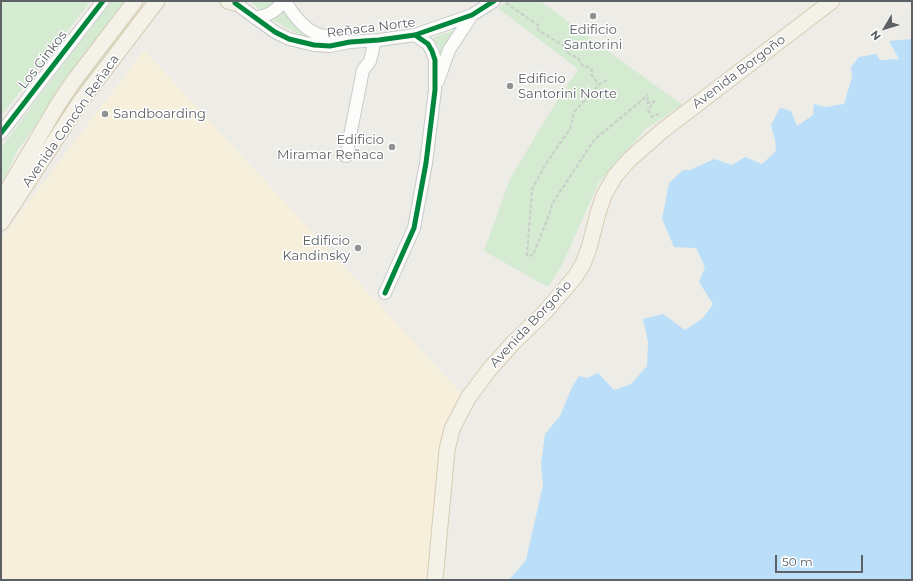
<!DOCTYPE html>
<html>
<head>
<meta charset="utf-8">
<style>
  body { margin:0 }
  #map { position:relative; width:913px; height:581px; overflow:hidden; background:#edece7; font-family:Montserrat,sans-serif }
  canvas { display:block }
  .frame { position:absolute; inset:0; border:2px solid #5c6166; pointer-events:none }
  .north { position:absolute; left:865px; top:8px; width:40px; height:40px; -webkit-text-stroke:3px #fff; paint-order:stroke; rotate:232deg; font-size:11px; font-weight:700; line-height:16px; text-align:center; color:#5c6166 }
  .north::after { content:''; display:block; margin:auto; width:14px; height:18px; background:#5c6166; clip-path:polygon(50% 0,100% 100%,50% 72%,0 100%) }
  .scale { position:absolute; left:775px; top:555px; width:88px; height:18px; box-sizing:border-box; border:2px solid #5c6166; border-top:0; padding-left:5px; font-size:12px; line-height:14px; white-space:nowrap; color:#5c6166; -webkit-text-stroke:3px #fff; paint-order:stroke }
</style>
</head>
<body>
<div id="map">
<canvas width="913" height="581"></canvas>
<div class="frame"></div>
<div class="north">N</div>
<div class="scale">50 m</div>
</div>
<script>
const c = document.querySelector('canvas').getContext('2d');
c.lineJoin = 'round';
function fillPath(path, color) { c.fillStyle = color; c.fill(path, 'evenodd'); }
function trace(path, color, width, dash) { c.strokeStyle = color; c.lineWidth = width; c.lineCap = dash ? 'butt' : 'round'; c.setLineDash(dash || []); c.stroke(path); }
function label(font, color, halo, rows, align = 'center') {
  c.font = font + ' Montserrat,sans-serif'; c.lineWidth = 3; c.setLineDash([]); c.textBaseline = 'middle'; c.strokeStyle = halo; c.fillStyle = color; for (const [text, x, y, turn = 0] of rows) {
    c.save(); c.translate(x, y); c.rotate((+turn || 0) * Math.PI / 180); c.textAlign = isNaN(turn) ? turn : align; if (halo) c.strokeText(text, 0, 0); c.fillText(text, 0, 0); c.restore();
  }
}
const green = new Path2D(`
  M1 1H91L1 116Z
  M112 1H127L17 151 1 186V148L52 79Z
  M250 1H277L266 11 260 10Z
  M508 1H540L682 105 646 129 599 182 562 265 548 287 484 251 510 179 547 117 578 69 498 8Z
  M285 7 314 38 300 35 271 19Z
  M134 19 80 89 46 140 70 95 106 47Z
  M457 29 441 58 439 46 431 39Z`);
const sand = new Path2D(`
  M144 50 462 394 429 580H1V239Z`);
const water = new Path2D(`
  M912 39V580H509L526 560 543 485 541 464 545 434 560 416 572 387 579 376 587 378 598 373 614 390 631 384 647 366 648 342 643 319 663 314 685 330 703 318 713 304 699 282 705 267 696 248 674 247 662 219 669 183 683 170H690L714 159 732 165 745 157 762 164 776 151 775 140 771 125 780 108 791 111 797 126 813 115 814 104 826 107 844 104 852 77 851 67 859 57 876 54 880 60 899 59 889 41Z`);
const path = new Path2D(`
  M506 3 539 26 538 30 567 48 566 52 578 58 582 65 592 69 591 74 599 85
  M607 80 599 85 574 112 570 129 547 162 532 189 527 256 533 255 549 215 552 204 594 140 648 95
  M648 97 647 103 654 101 648 110 652 117 661 113`);
const minor = new Path2D(`
  M235 1V3L275 32 289 39 314 45 330 46 350 42 379 40 415 35 472 15 494 1
  M285 1C292 13 302 27 315 33 325 37 337 39 346 41
  M255 18C267 16 277 12 283 1
  M438 81 449 50 472 15
  M1 133 103 1
  M346 156 363 70 370 61 375 40
  M385 293 414 228 426 163 435 90V60L432 51 428 44 415 35`);
const major = new Path2D(`
  M228 1 235 3
  M1 201 57 106 73 82 135 1
  M1 223 80 102 157 1
  M435 580 447 450 452 429 468 398 489 370 513 343 545 312 575 277 583 264 589 248 598 213 604 195 615 176 630 159 662 131 832 1`);
const cycleway = new Path2D(`
  M235 1V3L275 32 289 39 314 45 330 46 350 42 379 40 415 35 472 15 494 1
  M1 133 103 1
  M385 293 414 228 426 163 435 90V60L432 51 428 44 415 35`);
const markers = [
  [593,16,4,"#8f9293"],
  [510,86,4,"#8f9293"],
  [105,114,4,"#8f9293"],
  [392,147,4,"#8f9293"],
  [358,248,4,"#8f9293"]
];
const streetNames = [
  ["Reñaca Norte",371,28,-7],
  ["Los Ginkos",43,60,-52],
  ["Avenida Borgoño",739,72,-37],
  ["Avenida Concón Reñaca",71,121,-55],
  ["Avenida Borgoño",531,324,-47]
];
const poiNames = [
  ["Edificio",593,30,"center"],
  ["Santorini",593,45,"center"],
  ["Edificio",518,79],
  ["Santorini Norte",518,94],
  ["Sandboarding",113,114],
  ["Edificio",384,140,"right"],
  ["Miramar Reñaca",384,155,"right"],
  ["Edificio",350,241,"right"],
  ["Kandinsky",350,256,"right"]
];
fillPath(green, '#d4ead1');
fillPath(sand, '#f6efdb');
fillPath(water, '#bbdff8');
trace(minor, '#c9c9c8', 14);
trace(major, '#d6ccb3', 17);
trace(path, '#c9ceca', 2, [4, 2]);
trace(minor, '#fcfcfb', 12);
trace(major, '#f3f1e8', 15);
trace(cycleway, '#00873e', 5);
for (const [x, y, r, color] of markers) { const dot = new Path2D(); dot.arc(x, y, r, 0, 2 * Math.PI); c.fillStyle = color; c.fill(dot); trace(dot, '#fff', 1.5); }
label('13px', '#5c6166', '#fff', streetNames);
label('13px', '#5c6166', '#fff', poiNames, 'left');
</script>
</body>
</html>
